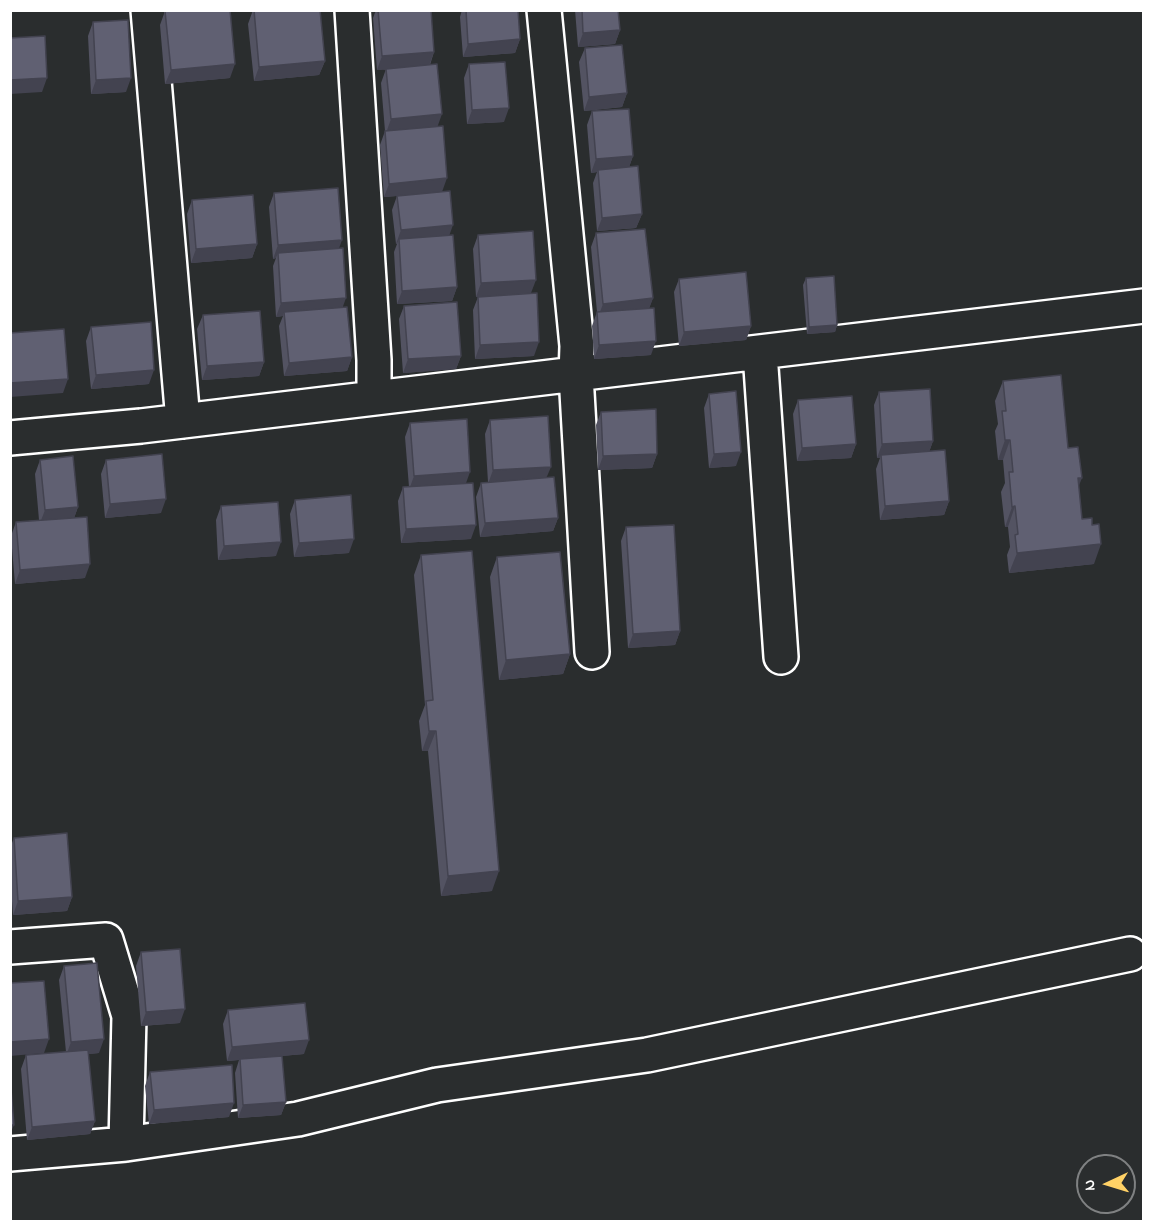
<!DOCTYPE html>
<html>
<head>
<meta charset="utf-8">
<style>
  body { margin:0 }
  #map { position:relative; width:1154px; height:1232px; overflow:hidden; background:#2a2d2e; font-family:"Indie Flower",sans-serif }
  canvas { display:block }
  .frame { position:absolute; inset:0; border:12px solid #fff; pointer-events:none }
  .north { position:absolute; left:1076px; top:1154px; width:60px; height:60px; box-sizing:border-box; background:#2a2d2e; border:2px solid #7f8182; border-radius:50%; rotate:266deg; font-size:16px; font-weight:700; line-height:24px; text-align:center; color:#fff }
  .north::after { content:''; display:block; margin:auto; width:21px; height:27px; background:#ffd166; clip-path:polygon(50% 0,100% 100%,50% 72%,0 100%) }
</style>
</head>
<body>
<div id="map">
<canvas width="1154" height="1232"></canvas>
<div class="frame"></div>
<div class="north">N</div>
</div>
<script>
const c = document.querySelector('canvas').getContext('2d');
c.lineJoin = 'round';
function trace(path, color, width, dash) { c.strokeStyle = color; c.lineWidth = width; c.lineCap = dash ? 'butt' : 'round'; c.setLineDash(dash || []); c.stroke(path); }
function fillPath(path, color) { c.fillStyle = color; c.fill(path, 'evenodd'); }
const minor = new Path2D(`
  M148 10 183 421
  M352 10 374 360V398
  M544 10 577 346 576 375 592 652
  M760 353 781 657
  M10 438 141 426 1144 306
  M10 947 106 940 129 1016 126 1144
  M10 1154 126 1144 298 1119 437 1085 647 1055 1130 954`);
const wall = new Path2D(`
  M253 10 325 61 319 75 254 81 248 24Z
  M376 10H431L434 52 430 65 437 127 442 192 457 287 452 301 397 304 394 252 397 244H396L392 210 397 196 384 197 380 145 385 131 381 83 386 69H389L377 70 373 18Z
  M462 10H518L520 39 515 53 463 57 460 17Z
  M575 10H618L620 30 615 44 578 47Z
  M165 11 230 78 165 84 160 25Z
  M93 22 126 92 91 94 88 36Z
  M585 48 627 93 622 107 584 111 579 62Z
  M469 64 504 122 467 124 464 78Z
  M592 111 633 156 629 167 642 214 636 228 597 231 593 183 597 172 591 173 587 125Z
  M274 193 339 248 343 307 352 357 347 371 284 376 279 326 283 316 276 317 273 266 276 258 273 259 269 207Z
  M192 200 257 244 252 258 191 263 187 214Z
  M596 233 653 298 649 308 651 355 594 359 592 326 597 312 591 247Z
  M478 235 531 293 534 356 475 359 473 310 478 297H476L473 249Z
  M806 278 837 325 835 332 807 334 803 285Z
  M679 279 751 326 746 340 679 346 674 292Z
  M404 306 461 356 456 369 403 373 399 319Z
  M203 315 264 362 259 376 202 380 197 329Z
  M91 327 149 384 91 389 86 341Z
  M1003 381 1068 448 1078 487 1082 519 1094 564 1009 573 1007 555 1010 547 1008 527H1005L1001 492 1005 483 1003 460H998L995 431 998 424 995 401Z
  M879 392 933 441 929 452 949 501 944 515 880 520 876 469 880 458H877L874 405Z
  M709 394 736 466 709 468 704 408Z
  M798 400 856 444 851 458 797 461 793 414Z
  M601 412 657 454 652 468 598 470 596 425Z
  M490 420 546 478 558 518 553 531 480 537 476 497 481 483 488 482 485 434Z
  M410 423 466 483 471 539 401 543 398 501 403 487H409L405 437Z
  M40 460 78 507 74 518 85 578 15 584 11 536 16 522 39 520 35 474Z
  M106 460 161 513 105 518 101 474Z
  M295 500 349 553 294 557 290 514Z
  M221 506 276 556 218 560 216 520Z
  M626 527 680 631 675 645 628 648 621 541Z
  M421 555 492 891 441 896 428 751H422L419 721 425 705 414 575Z
  M497 557 570 654 563 674 499 680 490 577Z
  M14 838 72 897 67 911 13 915 10 873V848Z
  M141 952 180 1023 141 1026 136 966Z
  M64 966 99 1053 88 1054 95 1121 90 1134 27 1140 21 1069 26 1055 66 1052 59 980Z
  M228 1010 304 1054 281 1056 286 1102 281 1115 238 1118 235 1073 239 1060 227 1061 223 1024Z
  M150 1072 229 1117 149 1124 145 1086Z`);
const shadedWall = new Path2D(`
  M620 30 615 44 578 47 583 33Z
  M520 39 515 53 463 57 468 44Z
  M434 52 429 66 377 70 382 56Z
  M325 61 319 75 254 81 259 67Z
  M235 64 230 78 165 84 171 70Z
  M47 78 42 92 10 94V80Z
  M131 78 126 92 91 94 96 80Z
  M627 93 622 107 584 111 589 97Z
  M509 108 504 122 467 124 472 110Z
  M442 114 437 128 386 133 391 119Z
  M633 156 628 170H598L597 172 591 173 596 159Z
  M447 178 442 192 384 197 389 184Z
  M642 214 636 228 597 231 602 218Z
  M453 225 448 239H399L397 244H396L401 230Z
  M342 240 337 254 278 253 276 258 273 259 278 245Z
  M257 244 252 258 191 263 196 249Z
  M536 280 531 293 476 297 481 283Z
  M457 287 452 301 397 304 402 291Z
  M346 298 341 312H284L283 316 276 317 281 303Z
  M653 298 648 312 598 317 603 304Z
  M837 325 835 332 807 334 809 327Z
  M751 326 746 340 679 346 684 332Z
  M656 341 651 355 594 359 599 345Z
  M539 342 534 356 475 359 480 345Z
  M461 356 456 369 403 373 408 359Z
  M352 357 347 371 284 376 289 363Z
  M264 362 259 376 202 380 207 366Z
  M154 370 149 384 91 389 96 375Z
  M68 379 63 393 10 397V383Z
  M1005 440H1010L1003 460H998Z
  M933 441 928 455H881L880 458H877L882 444Z
  M856 444 851 458 797 461 802 448Z
  M741 452 736 466 709 468 714 454Z
  M657 454 652 468 598 470 603 456Z
  M551 467 545 481 488 484 493 470Z
  M470 472 465 486 409 490 414 476Z
  M1078 478H1082L1074 498Z
  M166 499 161 513 105 518 110 504Z
  M949 501 944 515 880 520 885 506Z
  M1015 506 1008 527H1005L1012 507Z
  M78 507 73 521 40 523 45 510Z
  M558 518 553 531 480 537 485 523Z
  M476 525 471 539 401 543 406 529Z
  M354 539 349 553 294 557 299 543Z
  M281 542 276 556 218 560 224 546Z
  M1101 544 1094 564 1009 573 1017 553Z
  M90 564 85 578 15 584 20 570Z
  M680 631 675 645 628 648 633 634Z
  M570 654 563 674 499 680 506 660Z
  M429 731H436L428 751H422Z
  M499 871 492 891 441 896 448 876Z
  M72 897 67 911 13 915 18 901Z
  M185 1009 180 1023 141 1026 146 1012Z
  M49 1039 44 1053 10 1056V1042Z
  M104 1039 99 1053 66 1056 71 1042Z
  M309 1040 304 1054 227 1061 232 1047Z
  M286 1102 281 1115 238 1118 243 1105Z
  M234 1103 229 1117 149 1124 154 1110Z
  M95 1121 90 1134 27 1140 32 1127Z
  M10 1125H14L10 1134Z`);
const building = new Path2D(`
  M176 10H230L235 64 171 70 165 11Z
  M254 10H320L325 61 259 67Z
  M378 10H431L434 52 382 56Z
  M466 10H518L520 39 468 44Z
  M582 10H618L620 30 583 33Z
  M128 20 131 78 96 80 93 22Z
  M45 36 47 78 10 80V38Z
  M622 45 627 93 589 97 585 48Z
  M505 62 509 108 472 110 469 64Z
  M437 64 442 114 391 119 386 69Z
  M629 109 633 156 596 159 592 111Z
  M443 126 447 178 389 184 385 131Z
  M638 166 642 214 602 218 598 170Z
  M338 188 342 240 278 245 274 193Z
  M450 191 453 225 401 230 397 196Z
  M253 195 257 244 196 249 192 200Z
  M645 229 653 298 603 304 596 233Z
  M533 231 536 280 481 283 478 235Z
  M453 235 457 287 402 291 399 239Z
  M343 248 346 298 281 303 278 253Z
  M746 272 751 326 684 332 679 279Z
  M834 276 837 325 809 327 806 278Z
  M537 293 539 342 480 345 478 297Z
  M457 302 461 356 408 359 404 306Z
  M347 307 352 357 289 363 284 312Z
  M654 308 656 341 599 345 597 312Z
  M260 311 264 362 207 366 203 315Z
  M151 322 154 370 96 375 91 327Z
  M64 329 68 379 10 383V333Z
  M1061 375 1068 448 1078 447 1082 478H1078L1082 519 1092 518V525L1099 524 1101 544 1017 553 1015 535 1018 534 1015 506 1012 507 1009 472H1013L1010 440H1005L1002 411H1006L1003 381Z
  M930 389 933 441 882 444 879 392Z
  M736 391 741 452 714 454 709 394Z
  M852 396 856 444 802 448 798 400Z
  M656 409 657 454 603 456 601 412Z
  M548 416 551 467 493 470 490 420Z
  M467 419 470 472 414 476 410 423Z
  M945 450 949 501 885 506 881 455Z
  M162 454 166 499 110 504 106 460Z
  M73 456 78 507 45 510 40 460Z
  M554 477 558 518 485 523 481 483Z
  M473 483 476 525 406 529 403 487Z
  M351 495 354 539 299 543 295 500Z
  M278 502 281 542 224 546 221 506Z
  M87 517 90 564 20 570 16 522Z
  M674 525 680 631 633 634 626 527Z
  M472 551 499 871 448 876 436 731H429L426 701 433 700 421 555Z
  M560 552 570 654 506 660 497 557Z
  M67 833 72 897 18 901 14 838Z
  M180 949 185 1009 146 1012 141 952Z
  M97 963 104 1039 71 1042 64 966Z
  M44 981 49 1039 10 1042V983Z
  M305 1003 309 1040 232 1047 228 1010Z
  M88 1050 95 1121 32 1127 26 1055Z
  M282 1056 286 1102 243 1105 240 1059Z
  M232 1065 234 1103 154 1110 150 1072Z
  M10 1077 14 1125H10Z`);
trace(minor, '#fff', 38);
trace(minor, '#2a2d2e', 33);
fillPath(wall, '#535362');
fillPath(shadedWall, '#434350');
fillPath(building, '#606072');
trace(building, '#434350', 1.5);
</script>
</body>
</html>
